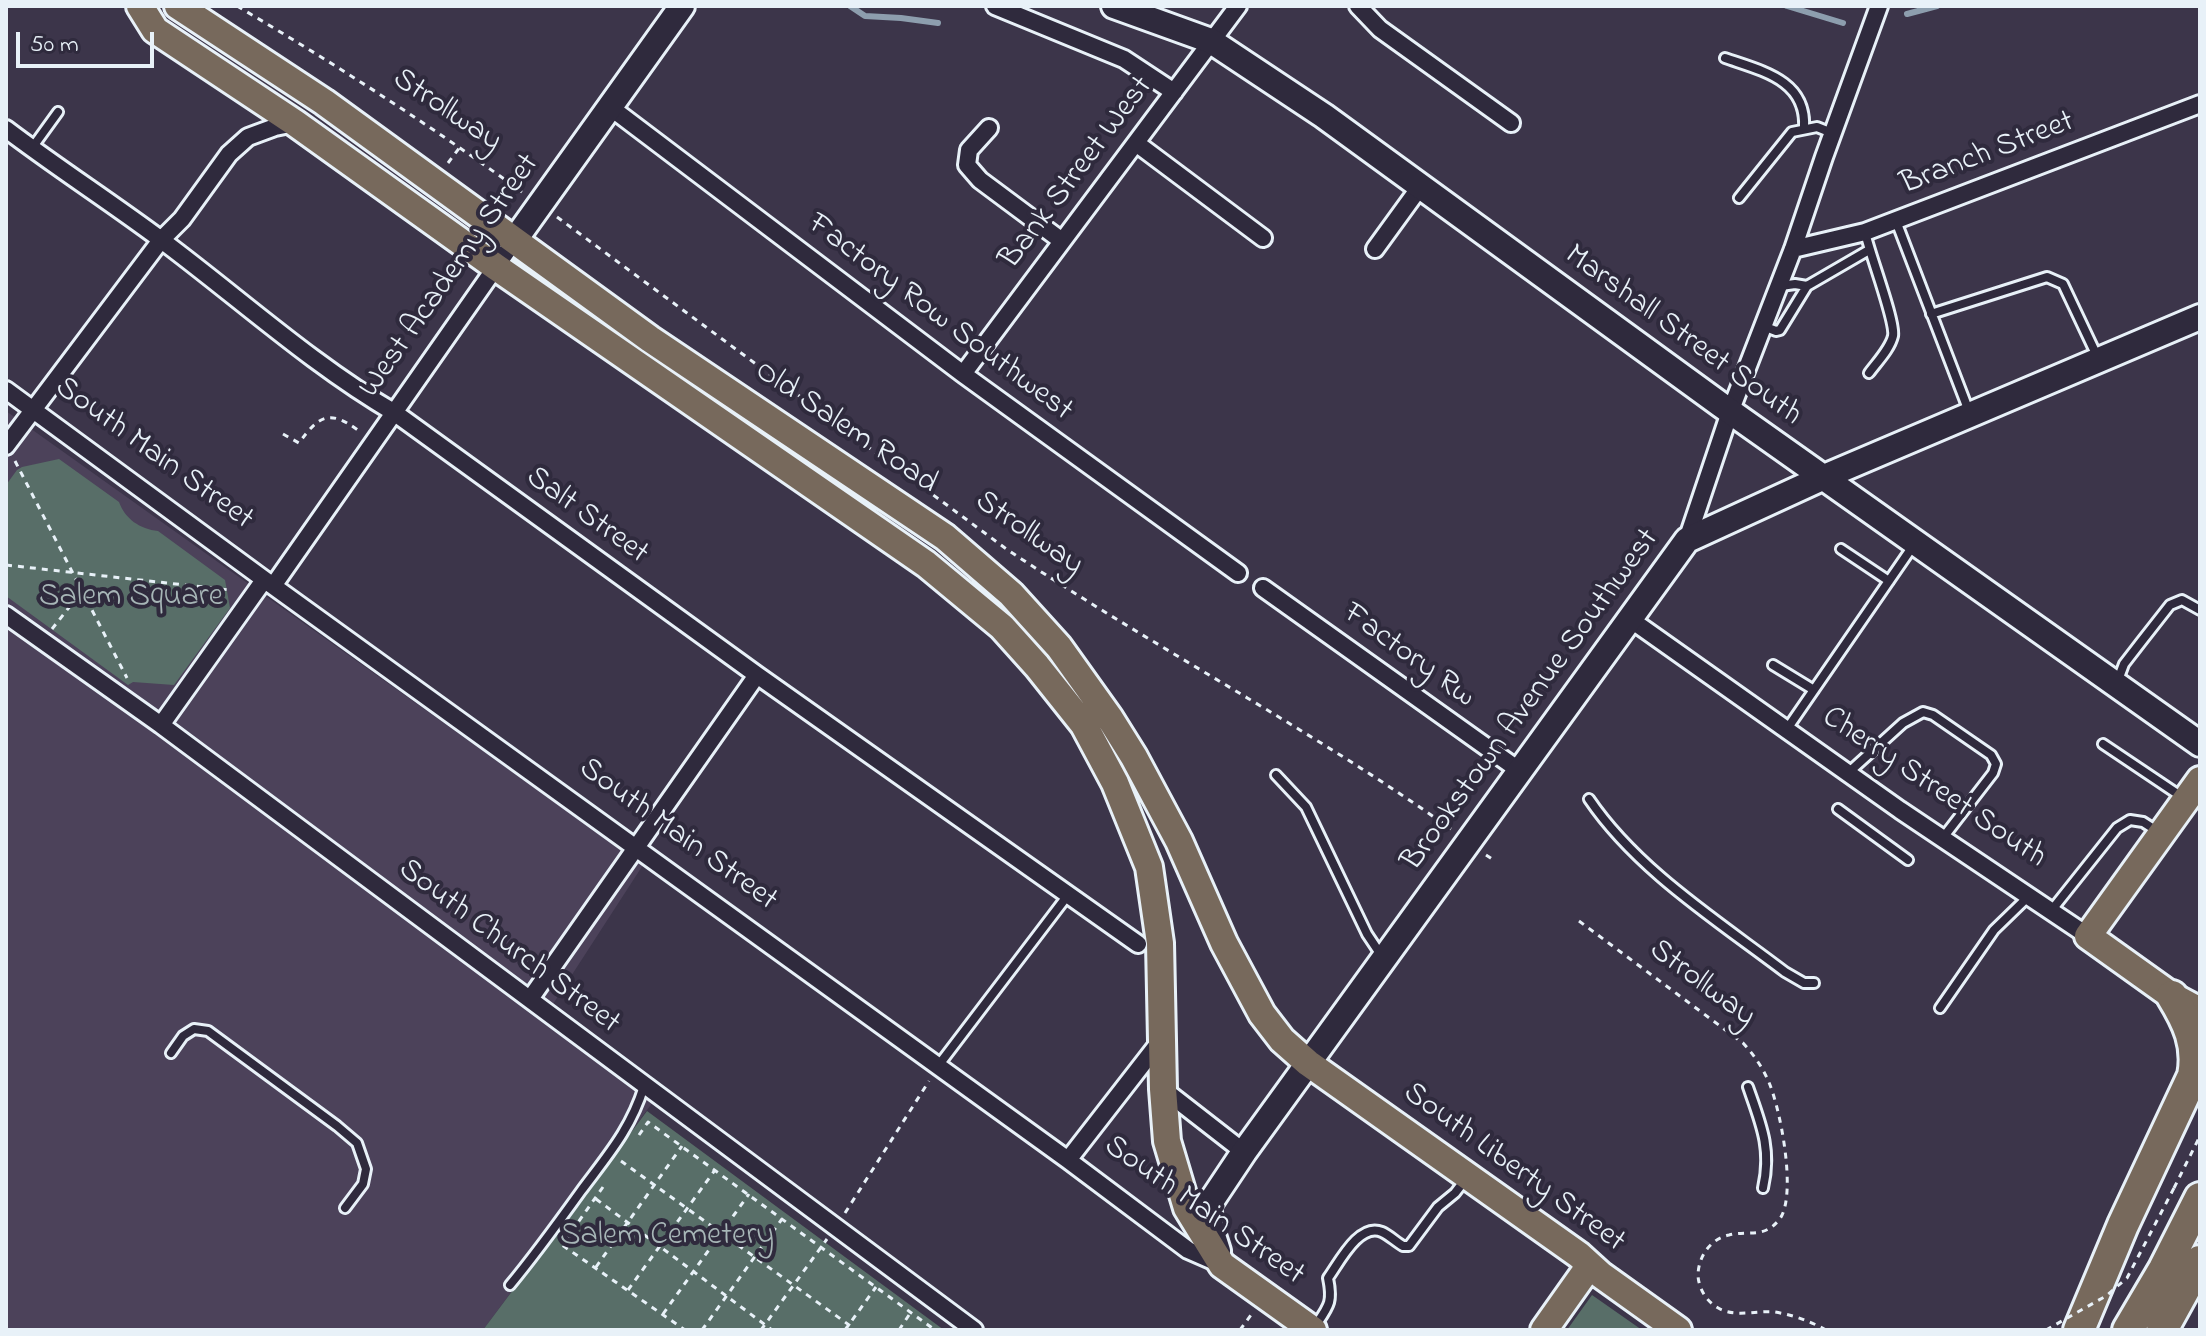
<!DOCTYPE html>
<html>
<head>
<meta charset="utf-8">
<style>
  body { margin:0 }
  #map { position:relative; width:2206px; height:1336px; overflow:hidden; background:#3c354a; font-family:"Indie Flower",sans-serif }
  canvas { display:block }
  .frame { position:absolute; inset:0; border:8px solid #e8f1f8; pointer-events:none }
  .scale { position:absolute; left:16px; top:32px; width:138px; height:36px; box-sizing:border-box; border:4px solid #e8f1f8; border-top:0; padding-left:10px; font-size:24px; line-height:28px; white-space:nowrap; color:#e8f1f8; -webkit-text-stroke:6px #2f2a3d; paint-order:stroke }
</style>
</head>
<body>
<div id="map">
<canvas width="2206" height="1336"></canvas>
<div class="frame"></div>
<div class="scale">50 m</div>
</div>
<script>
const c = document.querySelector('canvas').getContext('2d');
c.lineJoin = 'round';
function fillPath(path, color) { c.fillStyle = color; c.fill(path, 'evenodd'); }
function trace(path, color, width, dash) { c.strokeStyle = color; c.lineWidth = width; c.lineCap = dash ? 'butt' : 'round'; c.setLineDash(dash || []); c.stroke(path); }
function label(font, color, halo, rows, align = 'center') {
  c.font = font + ' "Indie Flower",sans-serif'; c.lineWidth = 8; c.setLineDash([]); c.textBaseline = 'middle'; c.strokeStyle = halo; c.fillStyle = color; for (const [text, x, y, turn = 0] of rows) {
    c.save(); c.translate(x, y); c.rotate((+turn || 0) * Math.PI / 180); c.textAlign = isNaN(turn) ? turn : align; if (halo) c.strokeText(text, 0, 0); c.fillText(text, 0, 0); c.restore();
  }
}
const built = new Path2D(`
  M6 411 643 865 542 1021 653 1102 483 1330H6Z`);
const green = new Path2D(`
  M59 459 119 502C125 519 140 529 158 531L225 580 230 608 174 685 133 682 128 685 6 596V485L17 470 22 467Z
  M647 1111 944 1330H483Z
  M1592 1295 1642 1330H1567Z`);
const stream = new Path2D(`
  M850 6 865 16 901 18 938 23
  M1787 6 1843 23
  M1907 14 1937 6`);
const path = new Path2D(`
  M237 6C335 64 430 125 522 192
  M448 163 460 147
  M557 217 1005 548C1151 646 1308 727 1451 829
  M283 434 299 443C319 415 330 409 359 431
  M15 461 127 678
  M6 565 230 590
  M52 629 82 591
  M1486 855 1495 861
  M1579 921 1743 1043C1753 1054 1761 1065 1767 1078 1780 1104 1798 1197 1779 1220 1763 1239 1749 1230 1729 1235 1710 1239 1698 1257 1698 1276 1699 1288 1705 1299 1715 1306 1733 1319 1755 1310 1775 1312 1793 1315 1810 1321 1826 1330
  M639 1135 648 1122 935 1330
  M621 1161 856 1330
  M603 1187 562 1245 685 1330
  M2174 1188 2200 1136
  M596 1199 772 1330
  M845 1213 929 1081
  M596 1267 682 1146
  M628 1290 715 1170
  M663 1314 749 1194
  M702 1330 782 1219
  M761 1330 827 1239
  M845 1330 876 1287
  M899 1330 911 1312
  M1240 1330 1251 1315`);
const lane = new Path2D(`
  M1725 58C1762 71 1807 80 1804 128
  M32 148 58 112
  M1739 198 1792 132 1817 127 1832 133
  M1896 221 1970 414
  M1865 232C1869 252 1896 322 1893 336 1890 349 1877 362 1869 373
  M1781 286 1795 284 1807 286
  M1931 314 2047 277 2063 284 2097 356
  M1763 326 1776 331 1780 330 1807 286 1869 250
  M1841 549 1889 581
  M1773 665 1814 690
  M2118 680 2124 664 2141 642 2170 605 2182 600 2200 610
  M1787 729 1913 546
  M2103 744 2182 797
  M1848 773 1903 723 1923 712 1933 715 1991 755 1996 764 1993 773 1942 839
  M1276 775 1306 807 1367 934 1381 955
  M1589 799C1637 870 1718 921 1785 972L1804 983H1814
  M1838 809 1908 860
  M2051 911 2117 828 2130 820 2143 822 2157 831
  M1940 1008 1994 930 2029 896
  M171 1053 183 1036 194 1029 208 1031 337 1126 357 1143 366 1169 363 1184 345 1208
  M938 1066 1068 895
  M1748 1087C1761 1124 1772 1149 1763 1188
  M510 1285C535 1255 558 1223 581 1191 607 1156 631 1129 644 1086
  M1316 1325C1329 1306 1333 1302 1328 1278 1339 1263 1359 1222 1382 1232 1389 1235 1396 1242 1403 1246H1409L1438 1207 1455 1193 1465 1180`);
const street = new Path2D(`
  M995 6 1124 59 1174 92
  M1358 6 1380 29 1511 123
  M610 107 963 374 1238 573
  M989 128 969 150 967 165 980 180 1062 241
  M6 129C56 167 109 201 160 239 238 297 311 364 395 413L757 675 1138 944
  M1136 143 1263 238
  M1375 249 1420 187
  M1793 249 1865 232 2200 104
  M963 374 1238 6
  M6 390 269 583 1068 1160 1188 1250 1220 1264
  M6 446 161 240 182 219 229 154 248 137 275 127 295 123
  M1687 540 1730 412 1793 249 1824 157 1879 6
  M273 586 514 241
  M1263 588 1520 771
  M6 615 161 725 974 1330
  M1630 619 1900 810 2088 936
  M161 725 264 580
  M530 999 757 675
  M1163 1089 1244 1152
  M1068 1160 1162 1039`);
const secondary = new Path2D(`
  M1114 6 1211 41 1324 116 1721 405 2200 744
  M514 241 682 6
  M1218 1251 1212 1232 1208 1206 1244 1152 1687 540 1824 477 2200 317`);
const primary = new Path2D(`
  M140 6 155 30 295 123 496 267 926 564 1002 627 1037 666 1084 725 1115 783 1149 867 1160 943 1163 1089 1167 1141 1187 1208 1222 1265 1313 1330
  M178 6 324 102 650 339 945 537 1011 594 1059 647 1109 717 1134 757 1179 841 1224 943 1262 1014 1282 1040 1308 1063 1579 1255 1601 1275 1678 1330
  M2200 780 2088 936 2172 996 2200 1011
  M1544 1330 1590 1265`);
const highway = new Path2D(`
  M2079 1330 2123 1225 2193 1076C2199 1045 2188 1022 2172 996
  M2128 1330 2164 1269 2200 1198
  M2162 1330 2200 1261`);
const pathBridge = new Path2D(`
  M2046 1330 2106 1296 2127 1278 2174 1188`);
const streetNames = [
  ["Strollway",446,112,34],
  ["Branch Street",1988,155,-21],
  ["Bank Street West",1078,174,-53],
  ["West Academy Street",451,277,-55],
  ["Factory Row Southwest",939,319,37],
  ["Marshall Street South",1682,337,36],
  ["Old Salem Road",845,429,34],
  ["South Main Street",153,455,36],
  ["Salt Street",586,517,36],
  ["Strollway",1028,535,35],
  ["Factory Rw",1408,657,36],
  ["Brookstown Avenue Southwest",1532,701,-54],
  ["Cherry Street South",1933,789,34],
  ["South Main Street",677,836,36],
  ["South Church Street",508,948,37],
  ["Strollway",1701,985,37],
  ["South Liberty Street",1513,1169,36],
  ["South Main Street",1203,1212,35]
];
const parkNames = [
  ["Salem Square",131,599],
  ["Salem Cemetery",667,1238]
];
fillPath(built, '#4c425a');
fillPath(green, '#586e68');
trace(stream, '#8d9eae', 6);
trace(lane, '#e8f1f8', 14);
trace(street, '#e8f1f8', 22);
trace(secondary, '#e8f1f8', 30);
trace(primary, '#e8f1f8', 32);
trace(highway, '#e8f1f8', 36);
trace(path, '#e8f1f8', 3, [6, 6]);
trace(lane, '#2f2a3d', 8);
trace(street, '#2f2a3d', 16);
trace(secondary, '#2f2a3d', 24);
trace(primary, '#77695c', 26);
trace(highway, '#77695c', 30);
trace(pathBridge, '#e8f1f8', 3, [6, 6]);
label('32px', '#e8f1f8', '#2f2a3d', streetNames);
label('32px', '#a7b6b7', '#2f2a3d', parkNames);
</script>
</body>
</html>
